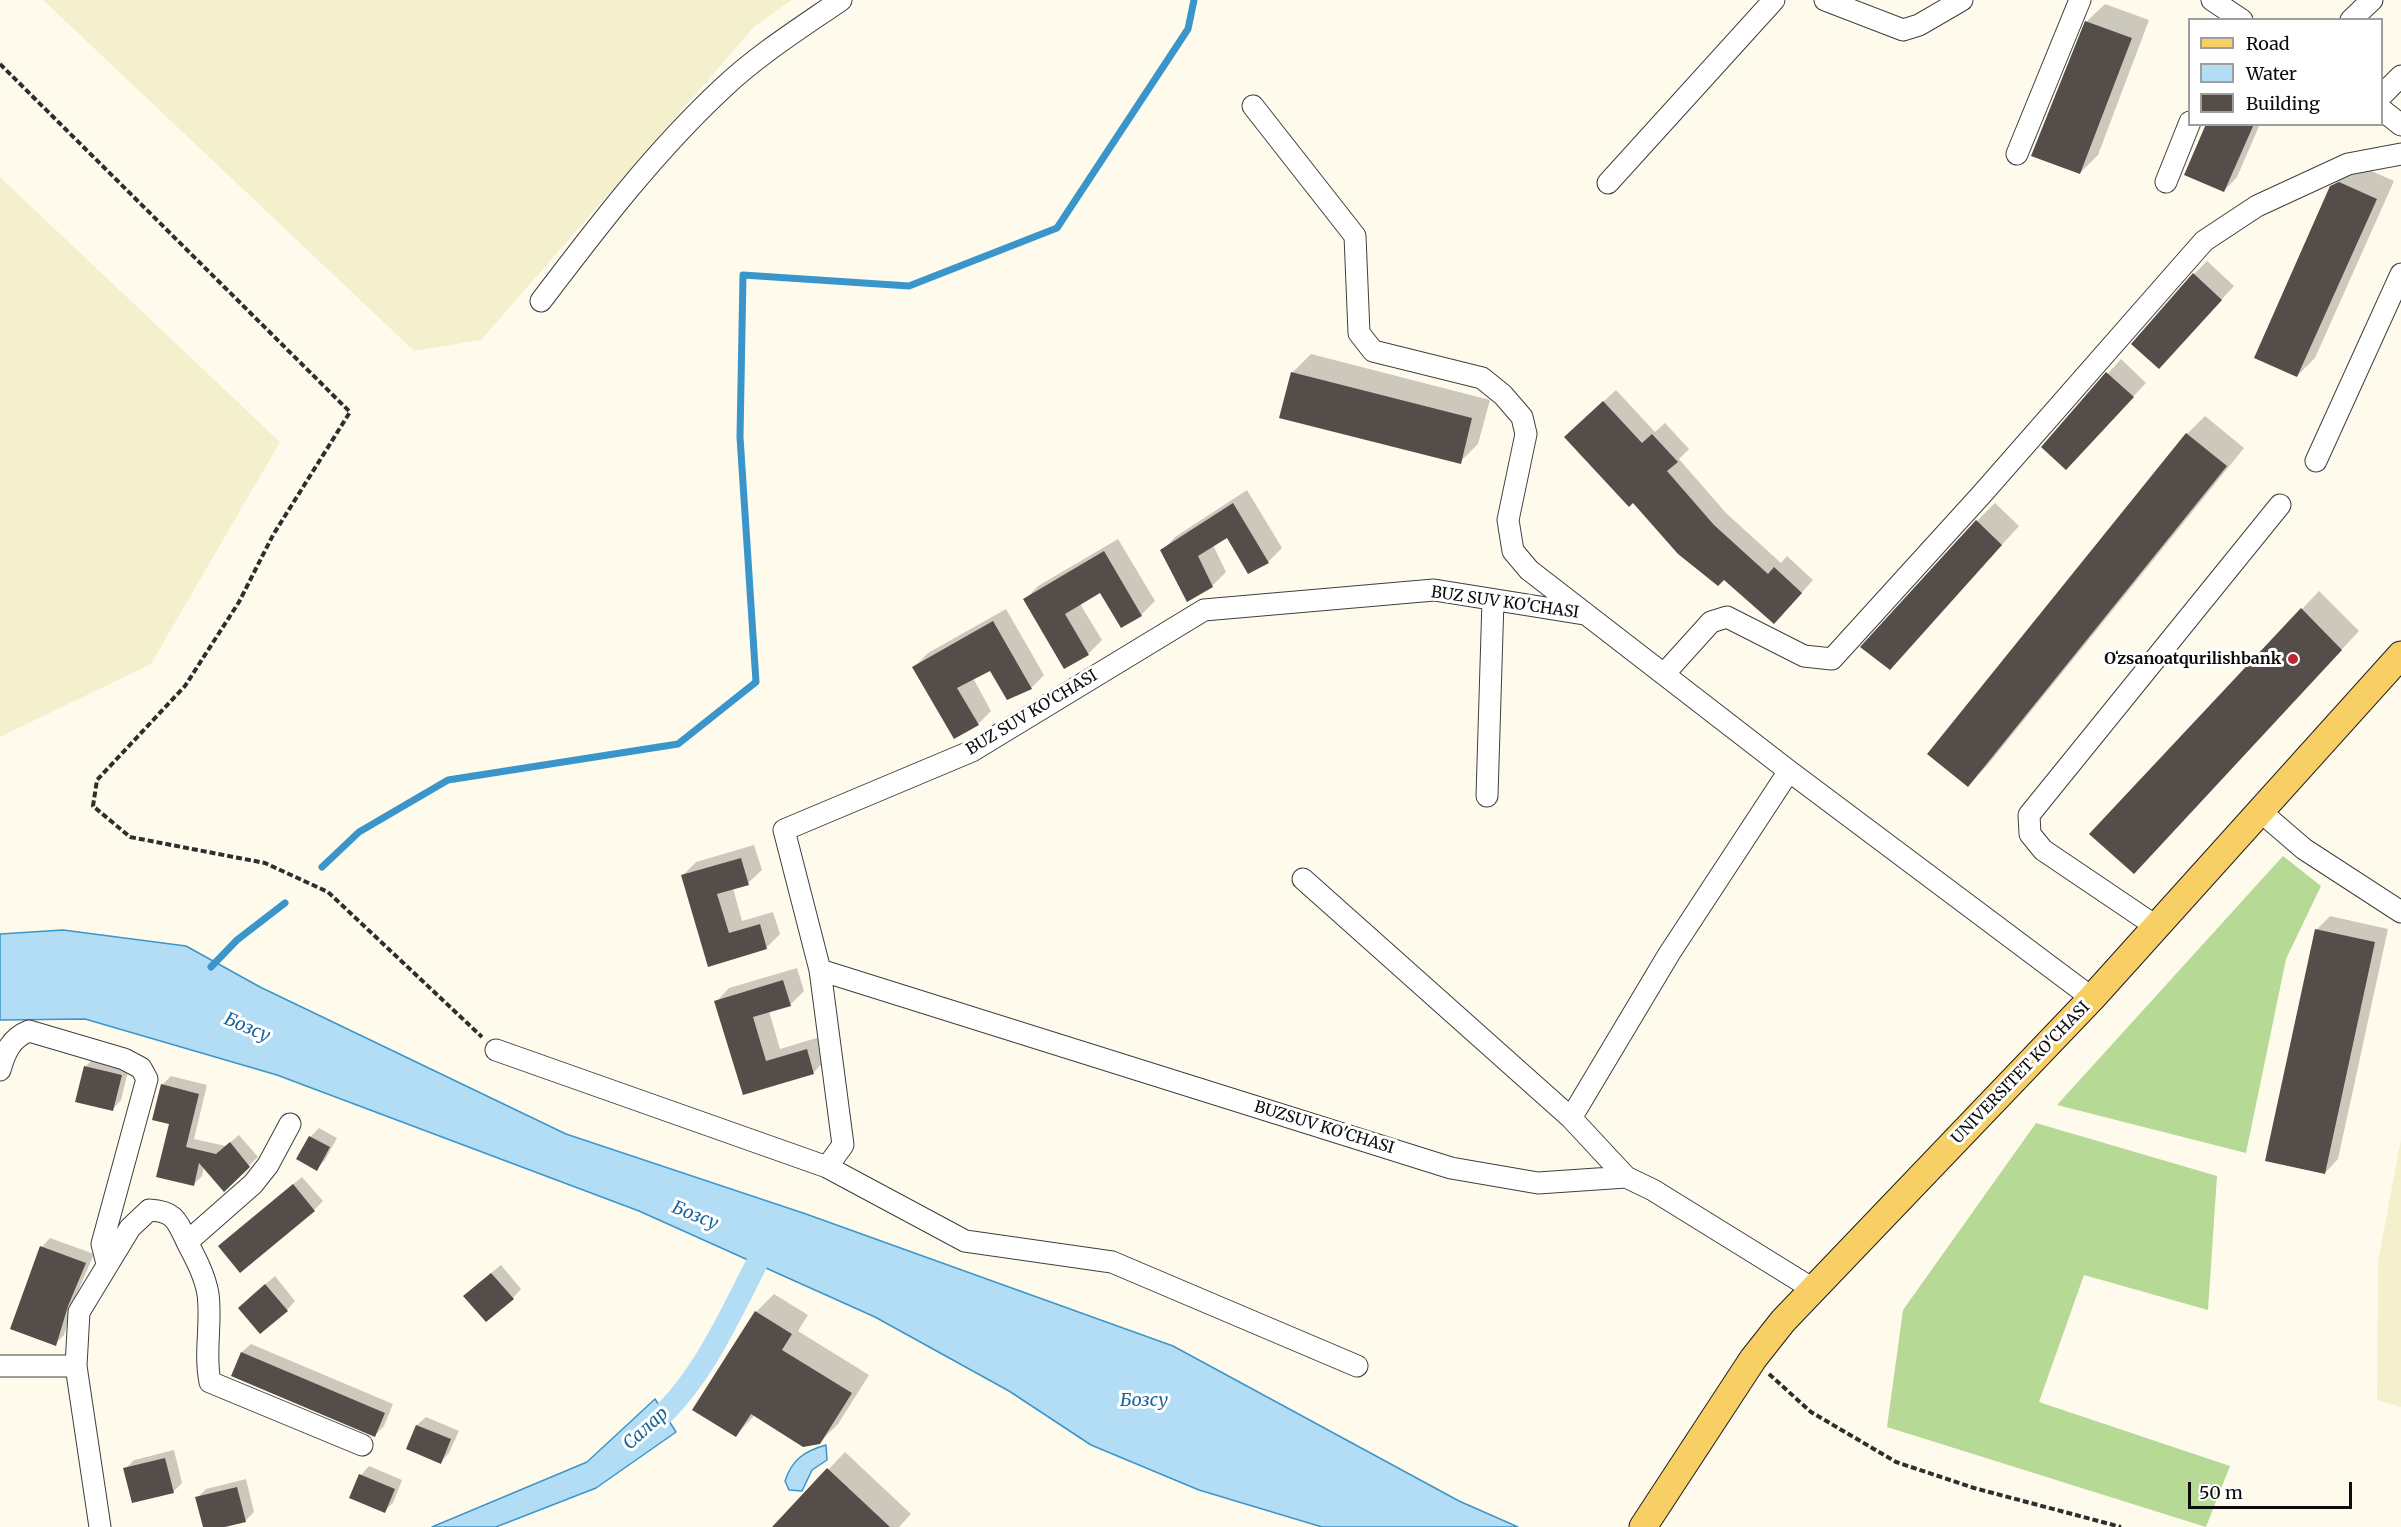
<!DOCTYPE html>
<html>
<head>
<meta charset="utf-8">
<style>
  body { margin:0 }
  #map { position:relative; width:2401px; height:1527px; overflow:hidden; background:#fffbec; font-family:Merriweather,serif }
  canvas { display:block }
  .legend { position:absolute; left:2188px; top:18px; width:195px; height:108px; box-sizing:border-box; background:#fff; border:2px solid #9e9e9e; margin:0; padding:8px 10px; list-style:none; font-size:18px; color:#0c0c0c }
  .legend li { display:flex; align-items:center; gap:12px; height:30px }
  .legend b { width:30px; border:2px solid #9e9e9e }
  .scale { position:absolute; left:2188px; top:1482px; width:164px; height:27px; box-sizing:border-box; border:3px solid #0c0c0c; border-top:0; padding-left:8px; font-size:18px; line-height:21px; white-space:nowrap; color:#0c0c0c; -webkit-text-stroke:4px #fff; paint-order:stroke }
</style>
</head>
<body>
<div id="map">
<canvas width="2401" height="1527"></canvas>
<ul class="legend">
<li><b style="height:8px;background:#f7cf64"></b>Road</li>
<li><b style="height:16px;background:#b2ddf5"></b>Water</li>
<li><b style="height:16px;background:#554d49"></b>Building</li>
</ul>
<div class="scale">50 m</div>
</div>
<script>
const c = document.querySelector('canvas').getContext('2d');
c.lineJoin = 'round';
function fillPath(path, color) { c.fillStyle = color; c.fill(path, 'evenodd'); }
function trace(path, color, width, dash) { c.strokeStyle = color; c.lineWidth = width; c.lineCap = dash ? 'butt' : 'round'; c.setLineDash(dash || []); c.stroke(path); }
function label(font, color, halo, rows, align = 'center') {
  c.font = font + ' Merriweather,serif'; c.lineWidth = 6; c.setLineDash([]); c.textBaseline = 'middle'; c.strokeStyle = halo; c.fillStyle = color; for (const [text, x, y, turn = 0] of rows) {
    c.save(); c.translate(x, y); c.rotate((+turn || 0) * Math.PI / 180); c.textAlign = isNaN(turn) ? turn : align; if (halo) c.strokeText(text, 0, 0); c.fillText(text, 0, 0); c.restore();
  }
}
const farmland = new Path2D(`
  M43 0H792L755 26 481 340 414 351Z
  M0 177 280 442 151 664 0 737Z
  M2401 1139V1407L2377 1400 2378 1261Z`);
const forest = new Path2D(`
  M2283 856 2321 886 2286 959 2246 1153 2057 1105Z
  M2036 1123 2217 1176 2208 1310 2084 1275 2039 1402 2230 1466 2206 1527 1887 1427 1903 1310Z`);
const water = new Path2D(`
  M63 930 186 946 260 987 566 1134 806 1214 1173 1346 1459 1501 1518 1527H1322L1199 1490 1091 1445 1009 1391 875 1317 639 1211 277 1075 85 1019 0 1020V934Z
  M655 1399 676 1432 596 1488 496 1527H432L587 1462Z
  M826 1445 827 1460 812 1470 802 1491 789 1490 785 1481C792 1459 805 1451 826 1445Z`);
const shadow = new Path2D(`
  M2105 4 2149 20 2098 155 2080 173 2086 22Z
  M2208 124H2260L2237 177 2224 191Z
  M2358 165 2394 181 2315 358 2297 376 2331 187 2350 169Z
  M2207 261 2234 286 2172 354 2194 274Z
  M1311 354 1490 400 1478 444 1460 462 1281 416 1293 372Z
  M2121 359 2146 383 2079 454 2043 446Z
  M1616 390 1655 432 1665 423 1689 449 1679 459 1726 513 1781 563 1787 556 1813 580 1786 610 1578 425Z
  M2205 416 2244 448 1986 767 1968 785 1929 754 2187 434Z
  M1247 490 1282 548 1268 562 1248 572 1227 536 1213 545 1226 572 1212 586 1162 551 1175 537Z
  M1995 503 2019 526 1890 668 1977 521Z
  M1118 539 1155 601 1141 615 1100 591 1080 604 1102 640 1088 654 1065 667 1025 600 1038 586Z
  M2319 591 2359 631 2152 854 2091 834Z
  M1006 609 1044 675 1031 688 990 669 973 678 991 711 978 724 914 667 928 653Z
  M754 845 762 870 748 883 733 888 742 921 773 912 780 934 766 948 709 965 683 875 696 862Z
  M2330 916 2388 929 2338 1159 2325 1173 2316 930Z
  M797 968 804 991 790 1005 769 1011 780 1049 820 1037 827 1059 814 1072 744 1093 716 1002 729 988Z
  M94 1058 129 1067 121 1100 113 1109 85 1067Z
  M171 1076 207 1085 194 1139 226 1146 239 1135 258 1157 224 1190 204 1167 202 1176 193 1185 171 1123 162 1085Z
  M319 1128 337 1138 325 1160 316 1169 310 1137Z
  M302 1177 323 1201 314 1210 228 1238Z
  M50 1238 94 1254 76 1296 64 1335 55 1344 42 1247Z
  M501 1265 521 1289 513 1298 474 1287Z
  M275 1276 295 1301 287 1310 248 1299Z
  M774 1294 808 1315 798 1331 869 1375 838 1424 819 1443 755 1415 736 1435 756 1312Z
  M251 1344 393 1404 384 1426 375 1435 233 1375 242 1352Z
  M426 1417 459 1431 449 1453 441 1462 408 1448 417 1425Z
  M174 1450 182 1483 173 1492 125 1469 134 1460Z
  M845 1452 911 1514 899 1527H774Z
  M369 1466 402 1480 393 1503 384 1511 361 1475Z
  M246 1479 254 1512 245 1521 218 1527H204L197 1498 206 1489Z`);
const stream = new Path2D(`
  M322 867 359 832 448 780 678 744 756 682 740 437 743 275 909 286 1057 228 1188 29 1194 0
  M211 967 237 940 285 903`);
const canal = new Path2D(`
  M643 1432C702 1386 732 1310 766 1245`);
const building = new Path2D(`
  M2085 21 2132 38 2080 174 2031 156Z
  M2206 124H2254L2224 192 2184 175Z
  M2339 182 2377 199 2297 377 2254 358 2330 186Z
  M2193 273 2222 300 2159 369 2131 344Z
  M1291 372 1472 418 1461 464 1279 418Z
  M2106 372 2134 397 2066 470 2041 447Z
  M1603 401 1642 443 1652 434 1678 462 1667 471 1714 525 1768 574 1774 567 1802 593 1774 624 1724 580 1718 586 1678 554 1633 503 1629 507 1564 437Z
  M2186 433 2227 466 1968 787 1927 754Z
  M1233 503 1269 563 1248 574 1227 538 1198 556 1213 587 1187 602 1160 550Z
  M1976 520 2002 545 1890 670 1860 647Z
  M1104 551 1142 616 1121 628 1100 593 1065 614 1089 655 1064 669 1023 599Z
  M2301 608 2342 650 2134 874 2089 834Z
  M993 621 1032 689 1007 700 990 671 957 688 979 725 954 739 912 667Z
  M741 858 749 885 717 894 729 933 760 924 767 949 708 967 681 875Z
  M2315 929 2375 942 2325 1174 2265 1161Z
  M783 980 791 1006 753 1017 766 1061 807 1049 814 1074 743 1095 714 1001Z
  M84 1066 122 1075 113 1111 75 1102Z
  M161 1084 199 1094 186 1147 216 1154 230 1142 250 1167 224 1192 199 1163 194 1186 156 1177 169 1124 152 1120Z
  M309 1136 330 1147 317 1171 296 1159Z
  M293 1184 315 1211 240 1273 218 1246Z
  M40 1246 86 1263 68 1306 56 1346 10 1329Z
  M491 1273 514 1299 486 1322 463 1296Z
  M265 1284 288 1311 260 1334 238 1308Z
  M755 1311 792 1334 782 1350 852 1393 820 1444 803 1447 751 1414 736 1437 692 1410Z
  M241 1352 385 1413 375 1437 231 1376Z
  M416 1425 451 1439 441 1464 406 1449Z
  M165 1458 174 1493 132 1503 123 1468Z
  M827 1468 890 1527H772Z
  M359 1474 395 1489 385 1513 349 1498Z
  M237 1487 246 1522 225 1527H203L195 1497Z`);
const path = new Path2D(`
  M0 64 350 412 273 535 239 602 185 686 97 780 93 806 130 837 265 863 328 892 482 1037
  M1769 1374 1811 1412 1896 1462 1974 1488 2121 1527`);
const minor = new Path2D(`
  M1825 0 1903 30 1919 25 1962 0
  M2212 0 2242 20
  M2351 20 2372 0
  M2382 95 2401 76
  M1253 106 1355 236 1359 333 1373 351 1482 378 1503 395 1522 417 1526 434 1508 520 1513 551 1529 570 1789 771 2092 998
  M2382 110 2401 125
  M2017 154 2080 0
  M2166 182 2190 122
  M1608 183 1774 0
  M541 301C598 226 655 151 724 87 759 54 802 27 841 0
  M2316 461 2401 274
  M1664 674 1711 622 1727 617 1804 656 1832 659 1982 494 2204 241 2257 206 2348 164 2401 154
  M1487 796 1493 600
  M2261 812 2304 849 2401 912
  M1303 879 1571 1118 1626 1177
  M2157 927 2043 850 2030 834 2029 815 2280 505
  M820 970 1451 1168 1538 1183 1626 1177 1653 1190 1813 1289
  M496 1050 827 1167 965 1241 1112 1262 1357 1366
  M0 1070C5 1052 11 1038 29 1031L124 1059 141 1068 147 1079 102 1244 107 1264
  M1571 1118 1669 954 1789 771
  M827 1167 843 1145 820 970 784 830 972 751 1204 610 1434 590 1584 614
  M187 1242 253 1184 268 1165 290 1124
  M0 1366H76
  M100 1527 76 1366 79 1312 130 1228 149 1210C175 1211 177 1221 187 1242 196 1259 205 1276 208 1294 212 1323 204 1353 210 1382L362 1445`);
const major = new Path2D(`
  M1643 1527 1753 1359 1783 1321 2092 998 2401 655`);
const markers = [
  [2293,659,6,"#ba2631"]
];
const streetNames = [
  ["BUZ SUV KO'CHASI",1505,603,8],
  ["BUZ SUV KO'CHASI",1032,713,-31],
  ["UNIVERSITET KO'CHASI",2021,1073,-46],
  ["BUZSUV KO'CHASI",1324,1128,17]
];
const poiNames = [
  ["Oʻzsanoatqurilishbank",2281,659]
];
const waterNames = [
  ["Бозсу",247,1028,23],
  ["Бозсу",695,1216,22],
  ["Бозсу",1144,1401],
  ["Салар",646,1429,-42]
];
fillPath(farmland, '#f4f0cd');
fillPath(forest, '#b6d996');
fillPath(water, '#b2ddf5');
trace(water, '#3a95cb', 1.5);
fillPath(shadow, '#0003');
trace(stream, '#3a95cb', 7);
trace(canal, '#b2ddf5', 22);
fillPath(building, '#554d49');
trace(minor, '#3f3f3f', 23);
trace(major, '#1d1d1d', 29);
trace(path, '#2e2e2e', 4, [6, 3]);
trace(minor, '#fff', 21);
trace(major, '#f7cf64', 27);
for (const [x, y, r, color] of markers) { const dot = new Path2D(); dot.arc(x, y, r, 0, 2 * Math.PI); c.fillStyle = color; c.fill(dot); trace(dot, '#fff', 2); }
label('16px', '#0c0c0c', '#fff', streetNames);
label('bold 16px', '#0c0c0c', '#fff', poiNames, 'right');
label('italic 18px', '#18659c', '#fff', waterNames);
</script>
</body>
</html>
